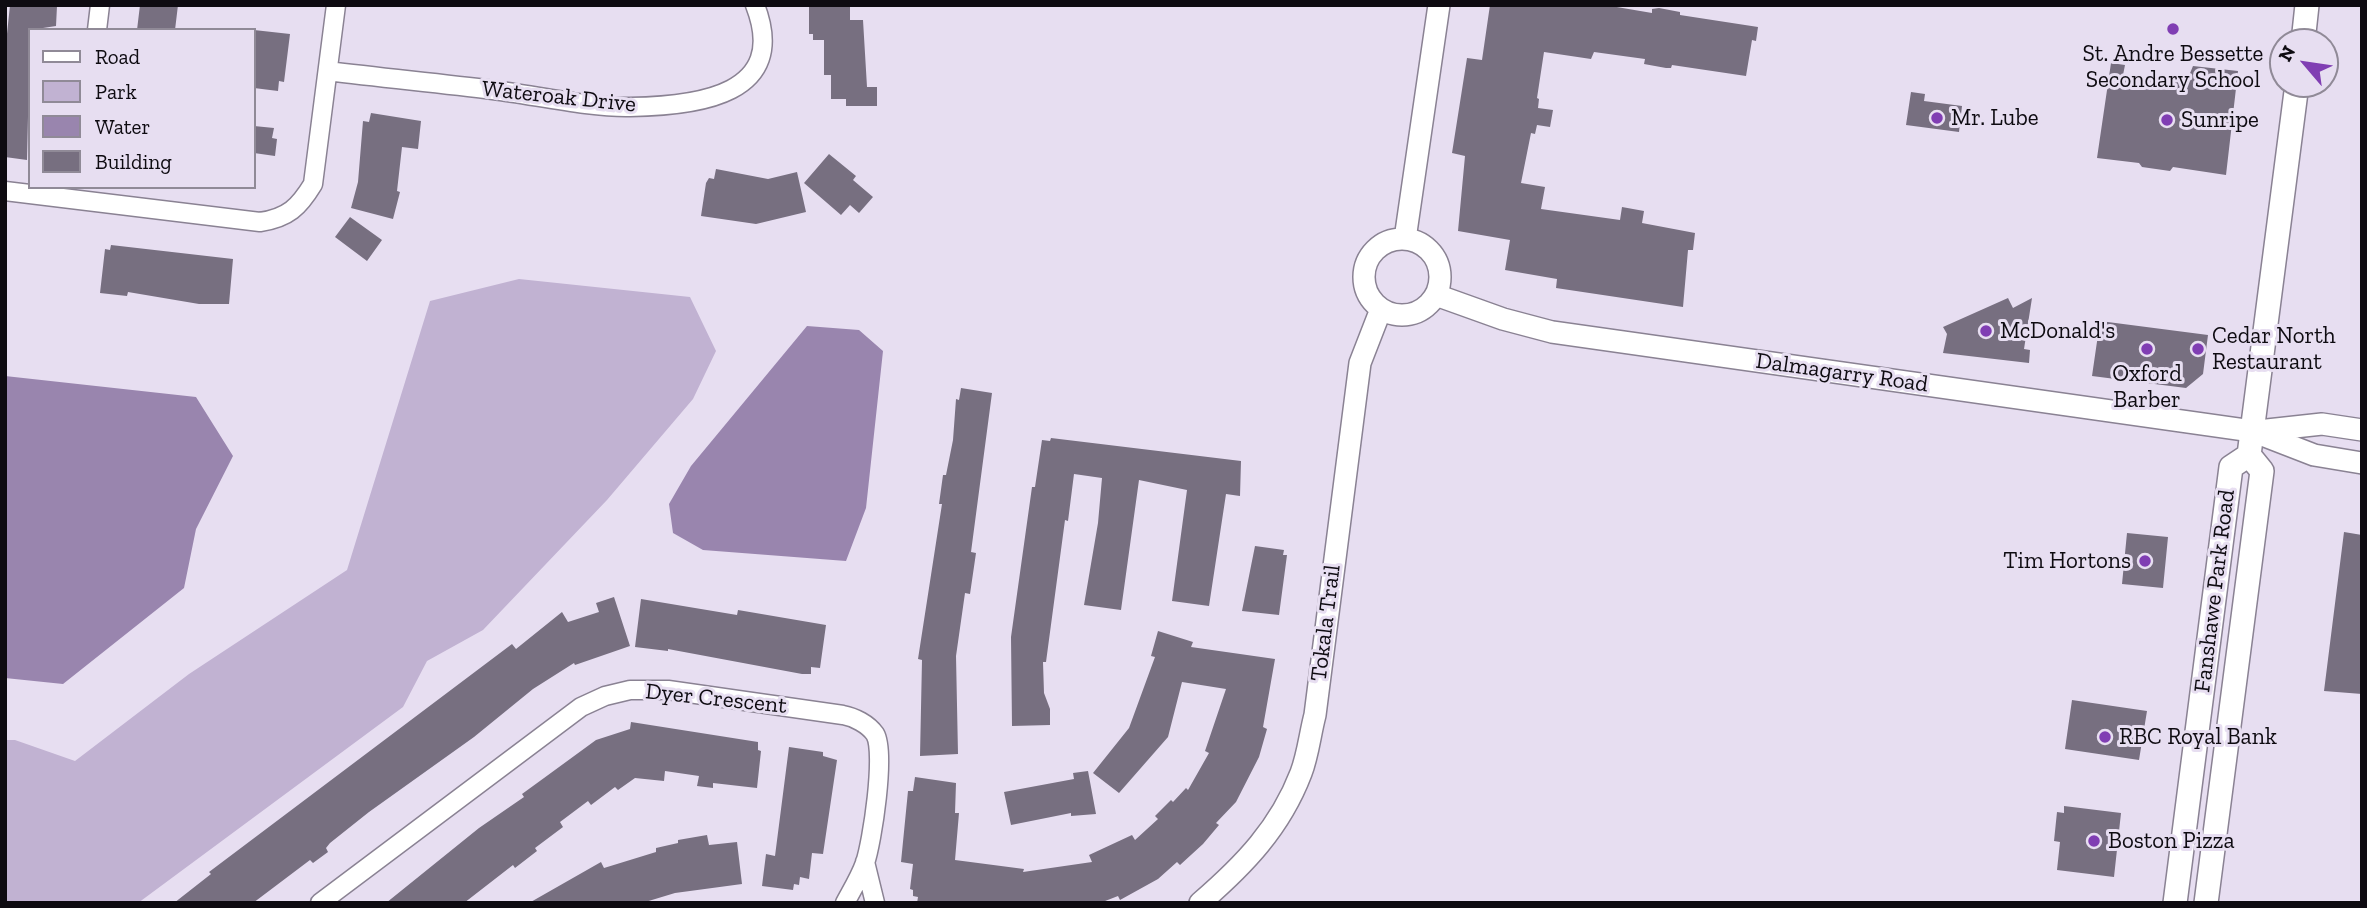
<!DOCTYPE html>
<html>
<head>
<meta charset="utf-8">
<style>
  body { margin:0 }
  #map { position:relative; width:2367px; height:908px; overflow:hidden; background:#e7def1; font-family:"Zilla Slab",serif }
  canvas { display:block }
  .frame { position:absolute; inset:0; border:7px solid #0e0b11; pointer-events:none }
  .legend { position:absolute; left:28px; top:28px; width:228px; height:161px; box-sizing:border-box; background:#e7def1; border:2px solid #908a97; margin:0; padding:9px 12px; list-style:none; font-size:21px; color:#0e0b11 }
  .legend li { display:flex; align-items:center; gap:14px; height:35px }
  .legend b { width:35px; border:2px solid #908a97 }
  .north { position:absolute; left:2269px; top:28px; width:70px; height:70px; box-sizing:border-box; background:#e7def1; border:2px solid #908a97; border-radius:50%; rotate:299deg; font-size:19px; font-weight:700; line-height:28px; text-align:center; color:#0e0b11 }
  .north::after { content:''; display:block; margin:auto; width:24px; height:32px; background:#803eb3; clip-path:polygon(50% 0,100% 100%,50% 72%,0 100%) }
</style>
</head>
<body>
<div id="map">
<canvas width="2367" height="908"></canvas>
<div class="frame"></div>
<ul class="legend">
<li><b style="height:9px;background:#fff"></b>Road</li>
<li><b style="height:19px;background:#c1b2d2"></b>Park</li>
<li><b style="height:19px;background:#9985ae"></b>Water</li>
<li><b style="height:19px;background:#776f80"></b>Building</li>
</ul>
<div class="north">N</div>
</div>
<script>
const c = document.querySelector('canvas').getContext('2d');
c.lineJoin = 'round';
function fillPath(path, color) { c.fillStyle = color; c.fill(path, 'evenodd'); }
function trace(path, color, width, dash) { c.strokeStyle = color; c.lineWidth = width; c.lineCap = dash ? 'butt' : 'round'; c.setLineDash(dash || []); c.stroke(path); }
function label(font, color, halo, rows, align = 'center') {
  c.font = font + ' "Zilla Slab",serif'; c.lineWidth = 6; c.setLineDash([]); c.textBaseline = 'middle'; c.strokeStyle = halo; c.fillStyle = color; for (const [text, x, y, turn = 0] of rows) {
    c.save(); c.translate(x, y); c.rotate((+turn || 0) * Math.PI / 180); c.textAlign = isNaN(turn) ? turn : align; if (halo) c.strokeText(text, 0, 0); c.fillText(text, 0, 0); c.restore();
  }
}
const green = new Path2D(`
  M519 279 690 297 716 351 693 399 607 500 483 630 427 661 403 707 138 903H5V740H15L75 761 189 674 347 570 430 301Z`);
const water = new Path2D(`
  M807 326 859 330 883 351 866 508 846 561 703 550 673 533 669 504 691 466Z
  M5 376 196 397 233 456 196 529 184 588 63 684 5 678Z`);
const building = new Path2D(`
  M10 5 57 6 56 26 30 30 27 160 5 157V53Z
  M140 5H178L175 30H137Z
  M809 5H850V20H863L867 87H877V106H846V99H831V75H824V40H813V34H809Z
  M1490 5H1605L1652 13V9L1659 8 1680 12V15L1758 27 1756 41 1752 40 1746 76 1672 65 1671 68H1666L1644 64 1645 59 1594 52 1591 59 1544 52 1537 98 1539 99 1538 108 1553 110 1550 127 1537 125 1535 134 1531 133 1521 183 1545 187 1541 209 1620 220 1622 207 1644 211 1642 223 1695 233 1693 250H1688L1683 307 1556 288 1557 279 1505 270 1510 240 1458 231 1465 156 1452 153 1467 58 1482 60Z
  M254 30 290 34 284 82 279 81 278 91 254 88Z
  M2111 63 2125 65 2123 75 2186 83 2193 66 2238 71 2226 175 2173 167 2170 171 2142 167 2139 163 2097 158Z
  M1911 92 1925 94 1924 101 1962 106 1959 132 1906 125Z
  M371 113 421 121 418 149 402 147 397 191 400 192 393 219 351 208 358 182 363 121 369 122Z
  M254 126 274 128 272 138 277 139 275 156 254 153Z
  M829 154 856 176 853 180 873 197 859 213 850 205 841 215 804 183Z
  M716 169 768 179 797 172 806 212 756 224 701 216 706 183 709 178 714 179Z
  M350 217 382 240 367 261 335 237Z
  M111 245 233 259 229 304H199L128 292 127 296 100 293 105 249 110 250Z
  M2008 298 2013 308 2032 298 2024 349 2030 350 2029 363 1943 353 1947 334 1943 327Z
  M2100 321 2208 335 2203 374 2186 388 2092 376Z
  M961 388 992 393 971 552 976 553 970 594 965 593 956 656 958 754 920 756 922 660 918 659 942 504H939L943 475H946L953 440 956 399 959 400Z
  M1051 438 1241 461 1240 496 1226 494 1209 606 1172 601 1187 490 1139 480 1121 610 1084 605 1098 523 1102 478 1074 474 1068 521 1065 520 1046 662H1043L1044 693 1050 709V725L1012 726 1011 637 1032 487H1035L1042 440 1050 441Z
  M2344 532 2362 535V694L2324 691Z
  M2127 533 2168 537 2163 588 2122 584Z
  M1255 546 1284 550 1283 555H1287L1279 615 1242 611Z
  M614 597 630 646 575 665 574 663 533 689 474 737 369 812 330 843 326 848 328 852 313 863 310 860 253 903H174L211 874 209 872 512 644 516 649 562 612 568 622 599 612 596 603Z
  M641 599 737 615 738 610 826 625 820 668 811 667V674H802L668 649V651L635 647Z
  M1158 631 1193 642 1191 647 1275 659 1263 727 1267 729 1259 757 1236 802 1216 823 1219 825 1203 844 1180 865 1177 862 1158 879 1120 900 1118 896 1100 903H917L918 897 913 896V890L910 889 913 864 901 862 908 791H913L915 777 956 783 955 813H959L955 860 1024 869 1023 872 1092 862 1089 855 1132 835 1135 840 1158 819 1155 816 1171 800 1173 802 1186 788 1188 790 1209 753 1205 751 1226 689 1182 682 1168 737 1119 793 1093 773 1129 728 1155 657 1151 656Z
  M2072 700 2147 711 2139 760 2065 749Z
  M631 722 758 742V750L761 751 757 788 713 783V788L697 786 699 776 665 771 664 781 635 778 618 790 615 787 591 805 588 801 560 822 563 827 535 848 537 851 515 868 513 865 464 903H386L479 828 524 797 522 794 544 778 596 740 630 729Z
  M789 747 823 752V756L837 760 823 854 812 853 809 879 800 877 799 885 794 884 793 890 762 886 766 854 775 856Z
  M1088 771 1096 814 1071 816V813L1011 825 1004 792 1074 779 1073 773Z
  M2064 806 2121 813 2114 877 2057 870 2060 842 2054 841 2057 812 2064 813Z
  M707 835 709 845 737 842 742 884 675 893 642 903H529L601 862 604 868 656 852V848L678 843V840Z`);
const minor = new Path2D(`
  M97 30 100 5
  M328 71C383 78 438 83 493 90 534 95 591 108 630 107 698 106 790 95 755 5
  M5 191 260 222C288 218 299 207 313 184L336 5
  M865 862 875 903
  M320 903 581 707 605 696 630 690H668L843 715C854 717 868 724 875 734 886 752 872 843 865 863 860 877 852 890 845 903`);
const tertiary = new Path2D(`
  M1364 277a38 38 0 1 1 76 0a38 38 0 1 1-76 0Z
  M1405 239 1439 5
  M1436 295 1503 319 1552 332 2252 431 2314 455 2362 463
  M2258 431 2322 424 2362 430
  M1200 903C1244 865 1280 828 1301 773 1308 755 1310 734 1315 715L1360 363 1381 309`);
const secondary = new Path2D(`
  M2303 42 2307 5
  M2175 903 2231 467 2249 455
  M2206 903 2262 471 2249 455 2297 84`);
const markers = [
  [2173,29,7,"#803eb3"],
  [1937,118,7,"#803eb3"],
  [2167,120,7,"#803eb3"],
  [1986,331,7,"#803eb3"],
  [2147,349,7,"#803eb3"],
  [2198,349,7,"#803eb3"],
  [2145,561,7,"#803eb3"],
  [2105,737,7,"#803eb3"],
  [2094,841,7,"#803eb3"]
];
const poiNames = [
  ["St. Andre Bessette",2173,54,"center"],
  ["Secondary School",2173,80,"center"],
  ["Mr. Lube",1951,118],
  ["Sunripe",2181,120],
  ["McDonald's",2000,331],
  ["Cedar North",2212,336],
  ["Restaurant",2212,362],
  ["Oxford",2147,374,"center"],
  ["Barber",2147,400,"center"],
  ["Tim Hortons",2131,561,"right"],
  ["RBC Royal Bank",2119,737],
  ["Boston Pizza",2108,841]
];
const streetNames = [
  ["Wateroak Drive",559,97,6],
  ["Dalmagarry Road",1842,373,8],
  ["Fanshawe Park Road",2215,591,-83],
  ["Tokala Trail",1326,623,-83],
  ["Dyer Crescent",716,699,6]
];
fillPath(green, '#c1b2d2');
fillPath(water, '#9985ae');
fillPath(building, '#776f80');
trace(minor, '#8a8293', 21);
trace(tertiary, '#8a8293', 24);
trace(secondary, '#8a8293', 26);
trace(minor, '#fff', 18);
trace(tertiary, '#fff', 21);
trace(secondary, '#fff', 23);
for (const [x, y, r, color] of markers) { const dot = new Path2D(); dot.arc(x, y, r, 0, 2 * Math.PI); c.fillStyle = color; c.fill(dot); trace(dot, '#e7def1', 2.5); }
label('23px', '#0e0b11', '#e7def1', poiNames, 'left');
label('23px', '#0e0b11', '#e7def1', streetNames);
</script>
</body>
</html>
